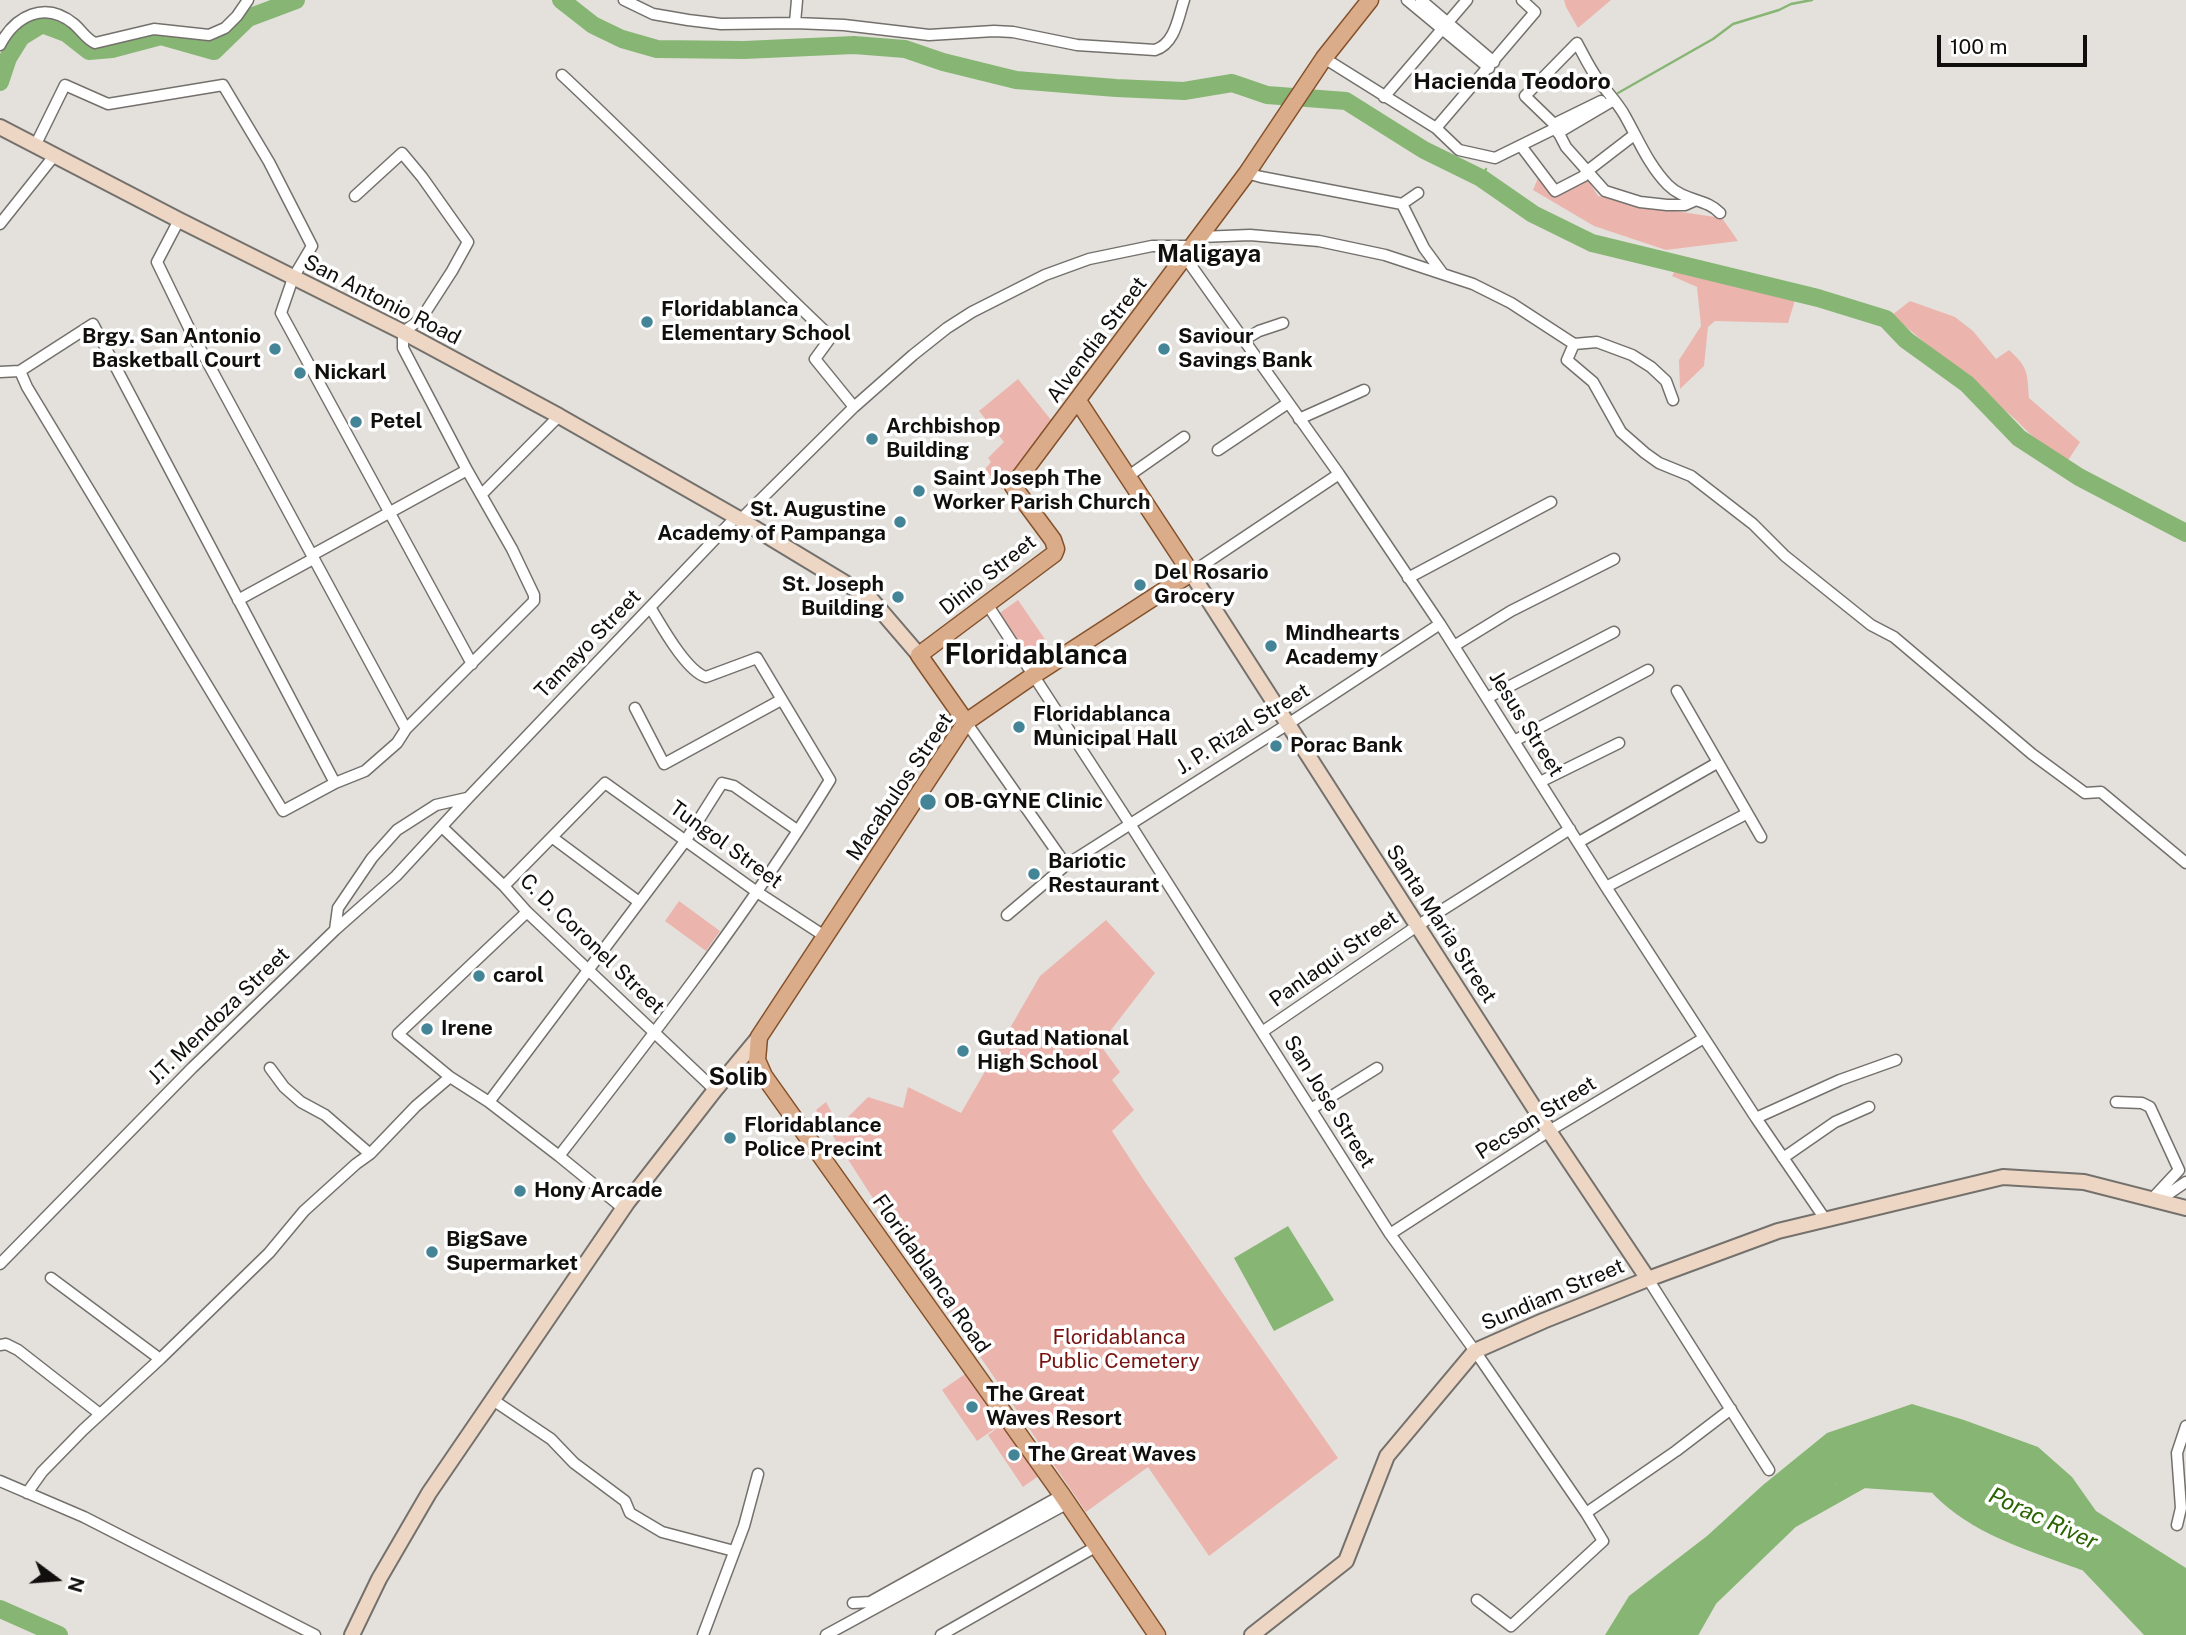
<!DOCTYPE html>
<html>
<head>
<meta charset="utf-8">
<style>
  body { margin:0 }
  #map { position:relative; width:2186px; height:1635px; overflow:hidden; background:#e4e1dc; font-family:"Public Sans",sans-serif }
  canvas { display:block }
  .north { position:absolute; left:21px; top:1544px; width:70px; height:70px; -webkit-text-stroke:5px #fff; paint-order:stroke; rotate:106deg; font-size:19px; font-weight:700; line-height:28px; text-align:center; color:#100f0d }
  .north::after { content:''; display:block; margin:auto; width:24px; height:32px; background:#100f0d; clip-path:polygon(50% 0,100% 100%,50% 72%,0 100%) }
  .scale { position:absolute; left:1937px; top:35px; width:150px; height:32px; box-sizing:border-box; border:4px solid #100f0d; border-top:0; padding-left:9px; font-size:21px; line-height:24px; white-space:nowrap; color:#100f0d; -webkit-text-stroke:5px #fff; paint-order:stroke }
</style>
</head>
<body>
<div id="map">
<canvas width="2186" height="1635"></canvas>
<div class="north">N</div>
<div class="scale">100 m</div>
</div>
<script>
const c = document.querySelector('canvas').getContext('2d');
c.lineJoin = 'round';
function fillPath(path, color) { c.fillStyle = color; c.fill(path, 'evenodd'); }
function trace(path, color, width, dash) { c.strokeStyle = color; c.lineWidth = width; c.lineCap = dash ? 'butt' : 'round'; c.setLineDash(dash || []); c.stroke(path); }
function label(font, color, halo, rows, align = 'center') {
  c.font = font + ' "Public Sans",sans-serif'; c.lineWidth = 7; c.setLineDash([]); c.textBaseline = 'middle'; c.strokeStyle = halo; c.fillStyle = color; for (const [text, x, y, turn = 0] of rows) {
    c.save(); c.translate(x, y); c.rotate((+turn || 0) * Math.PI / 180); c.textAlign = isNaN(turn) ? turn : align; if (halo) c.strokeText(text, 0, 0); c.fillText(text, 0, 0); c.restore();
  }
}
const green = new Path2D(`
  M1564 0H1611L1578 28 1566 7Z
  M1538 178 1563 190 1573 184 1588 180 1598 196 1661 209 1722 218 1738 241 1666 250 1594 226 1533 190Z
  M1677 267 1796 297 1788 323 1715 321 1708 327 1704 366 1680 389 1679 360 1701 326 1697 287 1672 276Z
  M1910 301 1955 317 1973 331 1996 359 2009 350C2029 368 2027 373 2029 398L2080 442 2067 462 2043 447 2014 418 1892 315Z
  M1018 379 1056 426 1002 490 985 469 991 462 988 458 1004 442 979 411Z
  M1018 600 1053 651 1029 668 994 617Z
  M679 901 720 931 706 951 665 921Z
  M1106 920 1155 973 1104 1039 1101 1046 1120 1072 1112 1080 1134 1110 1112 1131 1145 1182 1338 1458 1209 1556 1148 1467 1086 1512 887 1220 816 1110 826 1102 839 1126 868 1097 903 1108 908 1087 961 1113 1040 976Z
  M968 1372 1003 1423 977 1441 942 1390Z
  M1004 1423 1040 1475 1023 1487 988 1435Z`);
const water = new Path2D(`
  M1288 1226 1334 1300 1274 1331 1234 1258Z
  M1912 1404 1964 1420 2038 1447 2072 1477 2096 1511 2186 1568V1635H2144L2069 1556 2002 1531 1936 1484 1888 1474 1836 1484 1752 1549 1692 1616 1683 1635H1605L1629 1596 1707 1536 1763 1485 1827 1433Z`);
const stream = new Path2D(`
  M1618 93 1713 39 1733 24 1779 10 1791 4 1812 0
  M1481 178 1486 169`);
const river = new Path2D(`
  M561 0 593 25 622 39 657 49 744 50 854 45 905 49 943 62 1016 80 1116 88 1184 91 1232 83 1267 95 1346 101 1424 150 1481 178 1533 214 1592 243 1818 298 1886 319 1906 340 1967 384 2019 438 2079 477 2186 533
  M0 82 8 58 21 37 42 24 66 33 89 51 112 49 161 36 214 51 248 18 296 0
  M0 1609 59 1635
  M1688 1635 1709 1598 1790 1520 1863 1479 1936 1484C1974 1526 2031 1542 2083 1561`);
const street = new Path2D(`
  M624 0 653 14 688 20 721 24 795 23 797 0
  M1407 0 1489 68
  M1421 0 1494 62
  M795 23 844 25 929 35 994 31 1013 32 1077 45 1155 50C1175 44 1178 18 1184 0
  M0 45C15 16 45 0 74 24 82 31 86 39 95 43L154 29 209 35 225 28 237 16 248 0
  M1324 58 1436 128 1459 150 1495 158 1556 128
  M562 75C653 160 740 251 831 337L815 359 854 407
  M1384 97 1467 0
  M1554 124 1601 101
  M1436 128 1535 12 1522 0
  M1558 133 1614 100
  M35 146 65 85 108 104 223 85 269 162 312 246 293 278 281 313 472 664
  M1521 146 1555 191 1584 176 1586 172 1634 135
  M1247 173 1261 177 1402 204 1418 193
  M1694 201 1685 205H1667L1640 202 1605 191 1566 147 1554 124 1525 96 1577 43C1584 56 1590 69 1599 81 1607 92 1618 103 1625 116 1638 139 1649 166 1668 185 1685 202 1706 198 1720 213
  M1402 204 1424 248 1443 274
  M179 220 157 262 189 328 406 729
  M0 224 54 156
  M1200 237 1250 235 1319 241 1385 255 1473 284 1511 303 1574 344 1597 342 1632 355 1651 367 1666 381 1673 400
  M1185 257 1339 474 1440 624 1606 887 1756 1118 1825 1219
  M1244 340 1259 331 1283 323
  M1574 344 1567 360 1593 382 1621 432 1645 453 1659 463 1691 476 1753 524 1785 556 1871 625 1894 637 2032 754 2085 793 2101 792 2186 863
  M0 372 20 371
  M1299 419 1364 390
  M1218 450 1288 403
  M1127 477 1184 437
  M482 494 559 416
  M740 520 854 407 913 355 947 328 972 312 1045 275 1089 259 1152 246H1193
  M312 555 467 470
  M1191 573 1339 474
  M1408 578 1551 502
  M238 600 313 559
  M987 604 1130 824 1390 1234 1475 1351 1586 1513 1603 1541 1511 1626 1477 1600
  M1454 646 1511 611 1614 559
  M1677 691 1761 837
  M1487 698 1614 632
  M635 708 664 764 781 700
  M966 722 1066 865
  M1514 741 1648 670
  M1540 782 1619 743
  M335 783 93 324 20 371 27 387 283 811 335 783 365 771 397 743 406 729 534 601V595L512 549 467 470 403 348V332L421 319 452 271 468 242 422 177 402 153 355 196
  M442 827 504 886 527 912 715 1090
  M553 838 639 902
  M1579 842 1717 763
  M504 886 605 783 757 892 826 937
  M1606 887 1746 814
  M527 912 398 1034 450 1077 489 1102 559 1156 624 1209
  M1007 915 1066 865 1288 724 1440 624
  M335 930 338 908 372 858 397 830 436 805 467 798
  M1262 1032 1417 926 1570 829
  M270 1068 284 1087 301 1102 325 1115 370 1154
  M489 1102 686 840 722 783 734 786 797 830
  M2116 1102 2142 1103 2150 1107 2179 1170 2152 1199
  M1311 1109 1377 1068
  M1756 1118 1840 1080 1896 1060
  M559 1156C654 1034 749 912 830 780L757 658 706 677C686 671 661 625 650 607
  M1783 1158 1835 1122 1869 1107
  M2158 1201 2186 1182
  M1390 1234 1549 1131 1704 1038
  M0 1264 192 1068 335 930 396 876 468 798 736 517
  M51 1278 160 1359
  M1648 1279 1769 1470
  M0 1345 6 1344 18 1350 100 1414
  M493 1400 551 1439 574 1463 625 1501 630 1513 662 1532 734 1551
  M0 1481 84 1517 315 1635
  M27 1493 42 1472 83 1430 160 1359 269 1253 304 1211 356 1164 370 1154 416 1106 450 1077
  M1586 1513 1676 1451 1731 1409
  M2177 1525 2181 1508 2177 1453 2186 1426
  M853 1603 870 1602 1062 1495
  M703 1635 744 1526 758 1474
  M826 1635 1068 1503
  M941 1635 1097 1546`);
const secondary = new Path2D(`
  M0 127 179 220 403 332 559 416 736 517 870 598 919 655
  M1191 573 1549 1131 1648 1279
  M352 1635 379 1579 429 1493 627 1203 715 1090 759 1037
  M1252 1635 1346 1561 1387 1456 1475 1351 1543 1321 1648 1279 1778 1231 2003 1177 2084 1182 2186 1208`);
const primary = new Path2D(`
  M1078 401 1191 573 1034 675 966 722 759 1037 757 1060 764 1076 1062 1495 1157 1635
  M966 722 919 655 1054 554 1056 549 1053 540 1013 486 1247 173 1324 58 1370 0`);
const markers = [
  [647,322,7,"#448497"],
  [275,349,7,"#448497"],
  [1164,349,7,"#448497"],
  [300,373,7,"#448497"],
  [356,422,7,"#448497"],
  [872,439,7,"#448497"],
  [919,491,7,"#448497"],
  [900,522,7,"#448497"],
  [1140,585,7,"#448497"],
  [898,597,7,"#448497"],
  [1271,646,7,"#448497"],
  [1019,727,7,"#448497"],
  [1276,746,7,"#448497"],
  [928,802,9,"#448497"],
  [1034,874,7,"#448497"],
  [479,976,7,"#448497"],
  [427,1029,7,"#448497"],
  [963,1051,7,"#448497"],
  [730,1138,7,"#448497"],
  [520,1191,7,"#448497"],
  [432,1252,7,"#448497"],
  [972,1407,7,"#448497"],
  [1014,1455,7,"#448497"]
];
const streetNames = [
  ["San Antonio Road",382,300,27],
  ["Alvendia Street",1097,340,-53],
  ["Dinio Street",988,575,-38],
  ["Tamayo Street",588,644,-46],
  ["Jesus Street",1526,724,58],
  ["J. P. Rizal Street",1243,729,-32],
  ["Macabulos Street",900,787,-56],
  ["Tungol Street",726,845,36],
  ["Santa Maria Street",1441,924,57],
  ["C. D. Coronel Street",592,944,44],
  ["Panlaqui Street",1334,959,-35],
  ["J.T. Mendoza Street",219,1016,-44],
  ["San Jose Street",1329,1102,58],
  ["Pecson Street",1536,1118,-32],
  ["Floridablanca Road",931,1274,55],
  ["Sundiam Street",1553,1295,-23]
];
const poiNames = [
  ["Floridablanca",661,310],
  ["Elementary School",661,334],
  ["Brgy. San Antonio",261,337,"right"],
  ["Basketball Court",261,361,"right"],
  ["Saviour",1178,337],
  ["Savings Bank",1178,361],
  ["Nickarl",314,373],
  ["Petel",370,422],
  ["Archbishop",886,427],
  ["Building",886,451],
  ["Saint Joseph The",933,479],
  ["Worker Parish Church",933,503],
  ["St. Augustine",886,510,"right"],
  ["Academy of Pampanga",886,534,"right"],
  ["Del Rosario",1154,573],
  ["Grocery",1154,597],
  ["St. Joseph",884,585,"right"],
  ["Building",884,609,"right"],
  ["Mindhearts",1285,634],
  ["Academy",1285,658],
  ["Floridablanca",1033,715],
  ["Municipal Hall",1033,739],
  ["Porac Bank",1290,746],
  ["OB-GYNE Clinic",944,802],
  ["Bariotic",1048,862],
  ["Restaurant",1048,886],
  ["carol",493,976],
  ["Irene",441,1029],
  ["Gutad National",977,1039],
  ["High School",977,1063],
  ["Floridablance",744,1126],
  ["Police Precint",744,1150],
  ["Hony Arcade",534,1191],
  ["BigSave",446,1240],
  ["Supermarket",446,1264],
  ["The Great",986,1395],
  ["Waves Resort",986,1419],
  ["The Great Waves",1028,1455]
];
const parkNames = [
  ["Floridablanca",1119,1338],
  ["Public Cemetery",1119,1362]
];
const neighbourhoodNames = [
  ["Hacienda Teodoro",1512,82]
];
const waterNames = [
  ["Porac River",2043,1519,25]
];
const quarterNames = [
  ["Maligaya",1209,255],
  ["Solib",738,1078]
];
const districtNames = [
  ["Floridablanca",1036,655]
];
fillPath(green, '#ebb5ae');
fillPath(water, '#87b674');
trace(stream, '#87b674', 2.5);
trace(river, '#87b674', 18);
trace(street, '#74716d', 13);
trace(secondary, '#74716d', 18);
trace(primary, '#84512b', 19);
trace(street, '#fff', 10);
trace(secondary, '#edd6c4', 14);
trace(primary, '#daac89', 16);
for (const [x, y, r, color] of markers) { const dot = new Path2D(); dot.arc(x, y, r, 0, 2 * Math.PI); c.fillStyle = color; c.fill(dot); trace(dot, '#fff', 2.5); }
label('21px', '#100f0d', '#fff', streetNames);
label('bold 21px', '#100f0d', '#fff', poiNames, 'left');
label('21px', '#781311', '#fff', parkNames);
label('bold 23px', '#100f0d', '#fff', neighbourhoodNames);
label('italic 23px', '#2a6401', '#fff', waterNames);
label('bold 24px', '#100f0d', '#fff', quarterNames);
label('bold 28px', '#100f0d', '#fff', districtNames);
</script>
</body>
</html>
